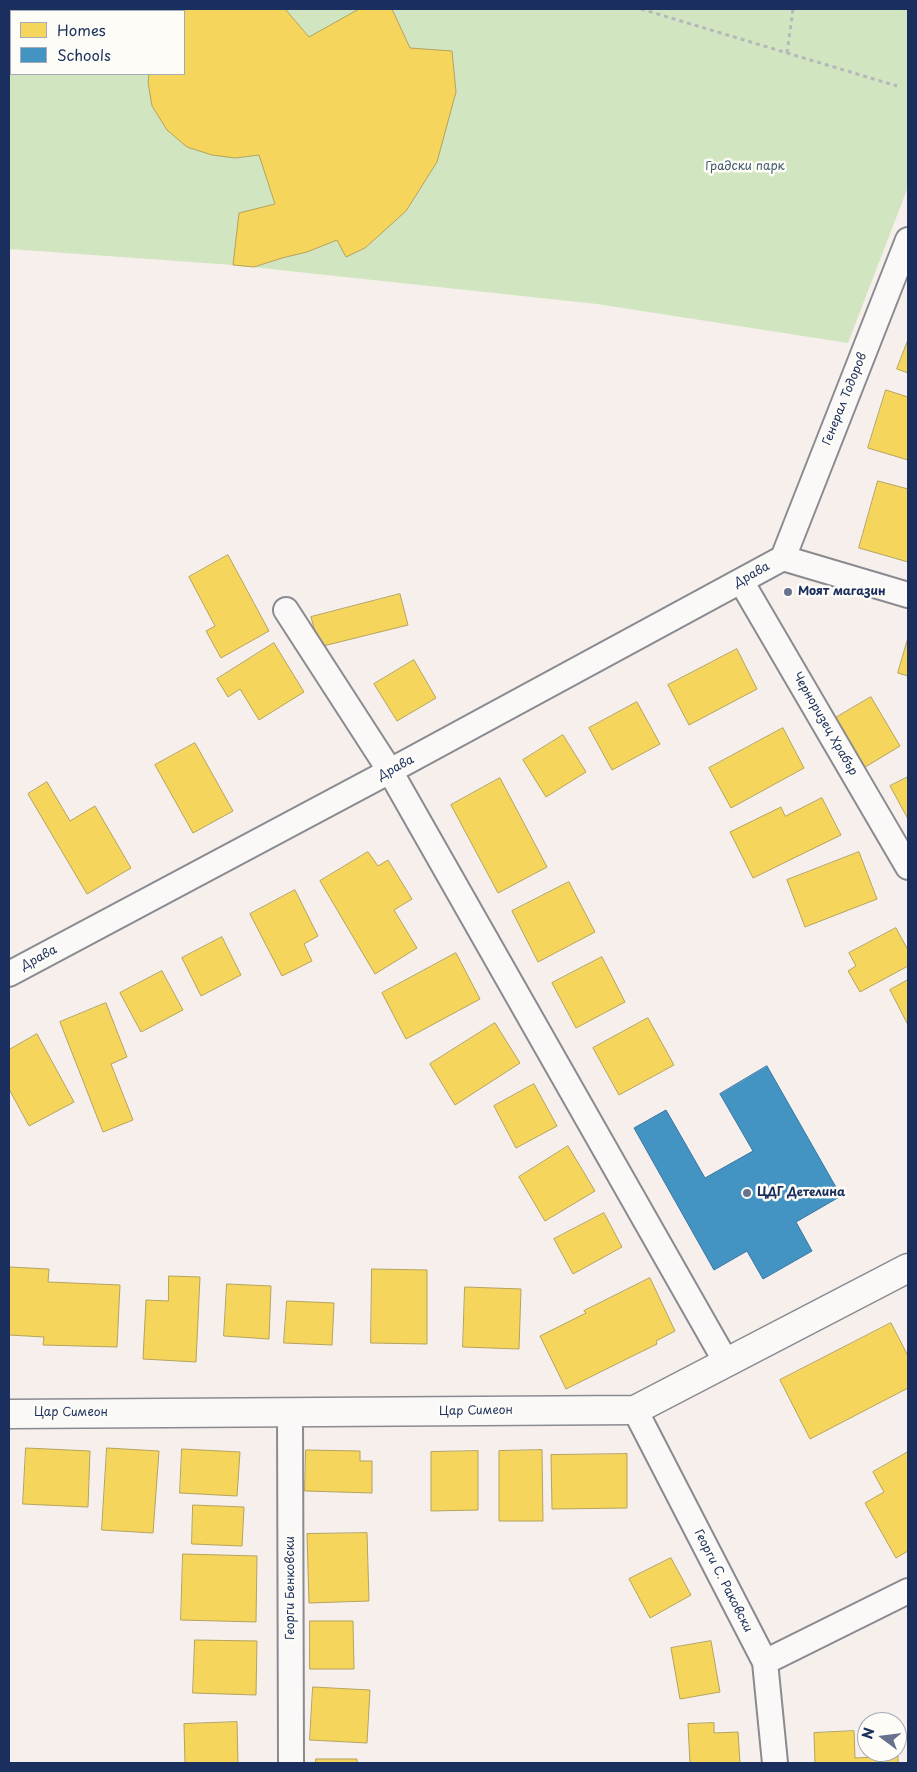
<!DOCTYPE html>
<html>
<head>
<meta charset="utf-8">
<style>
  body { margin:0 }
  #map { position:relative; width:917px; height:1772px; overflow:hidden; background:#f6efeb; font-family:"Playpen Sans",sans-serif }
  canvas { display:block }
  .frame { position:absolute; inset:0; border:10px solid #1b2f5e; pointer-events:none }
  .legend { position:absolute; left:10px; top:10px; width:175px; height:65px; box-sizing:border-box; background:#fdfcf7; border:1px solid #a3aaba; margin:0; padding:6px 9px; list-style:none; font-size:15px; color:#1b2f5e }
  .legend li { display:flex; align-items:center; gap:10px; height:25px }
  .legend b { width:25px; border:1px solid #a3aaba }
  .north { position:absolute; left:857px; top:1712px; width:50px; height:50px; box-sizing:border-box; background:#fdfcf7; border:1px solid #a3aaba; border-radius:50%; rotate:285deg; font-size:14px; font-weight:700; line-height:20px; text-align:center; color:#1b2f5e }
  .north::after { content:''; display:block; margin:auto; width:18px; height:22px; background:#68728f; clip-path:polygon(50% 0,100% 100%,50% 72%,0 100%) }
</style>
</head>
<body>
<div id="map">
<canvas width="917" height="1772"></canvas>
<div class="frame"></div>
<ul class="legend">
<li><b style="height:14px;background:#f6d55c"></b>Homes</li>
<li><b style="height:14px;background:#4393c3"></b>Schools</li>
</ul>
<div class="north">N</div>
</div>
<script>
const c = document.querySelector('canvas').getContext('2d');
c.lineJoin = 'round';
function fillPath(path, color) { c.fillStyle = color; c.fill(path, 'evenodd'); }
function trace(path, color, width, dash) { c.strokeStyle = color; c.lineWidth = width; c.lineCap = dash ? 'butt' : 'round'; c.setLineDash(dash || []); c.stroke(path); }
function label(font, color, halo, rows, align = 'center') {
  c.font = font + ' "Playpen Sans",sans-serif'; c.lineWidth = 5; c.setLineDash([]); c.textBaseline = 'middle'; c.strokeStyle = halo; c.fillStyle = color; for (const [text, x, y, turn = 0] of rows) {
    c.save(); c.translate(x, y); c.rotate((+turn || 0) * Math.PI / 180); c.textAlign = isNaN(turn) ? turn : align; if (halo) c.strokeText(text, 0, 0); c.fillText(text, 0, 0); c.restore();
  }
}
const green = new Path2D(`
  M9 9H908V187L848 343 597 304 233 265 9 249ZM11 11H184V74H11Z`);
const homes = new Path2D(`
  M179 9H285L309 37 359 9H392L410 48 452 51 456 92 437 162 406 211 365 248 346 257 337 240 307 252 282 258 254 267 233 265 239 213 275 204 259 155 235 158 212 155 187 147 167 130 152 106 148 82 149 74H184V11H176Z
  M908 340V373L897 369Z
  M886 390 908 397V460L868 448Z
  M878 481 908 489V562L859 548Z
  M228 555 269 631 221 658 206 631 215 626 189 577Z
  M400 594 408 625 319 647 311 617Z
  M908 638V676L898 673Z
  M274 643 304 692 259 720 240 689 228 697 217 679Z
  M737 649 757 689 689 725 668 685Z
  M414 660 436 698 397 721 374 684Z
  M871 697 900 746 862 769 832 720Z
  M637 702 660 744 612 770 589 728Z
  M783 728 804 768 731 808 709 768Z
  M563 735 586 772 546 797 523 760Z
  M195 743 233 811 193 833 155 765Z
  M908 777V819L890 786Z
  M500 778 547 867 498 893 451 805Z
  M47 782 70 821 95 806 131 868 87 894 28 794Z
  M822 798 841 835 753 878 730 832 781 807 785 816Z
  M368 852 378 866 388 860 412 899 394 910 417 948 375 974 320 881Z
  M859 852 877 899 805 927 787 880Z
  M569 882 595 932 538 962 512 911Z
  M295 890 318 936 304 944 312 961 282 976 250 914Z
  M896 928 908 950V966L860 992 848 971 856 966 849 953Z
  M222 937 241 975 201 996 182 958Z
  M456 953 480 999 406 1039 382 993Z
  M602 957 625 1002 576 1028 552 983Z
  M162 971 183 1010 141 1032 120 993Z
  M908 980V1025L890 990Z
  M106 1003 127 1057 111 1064 133 1120 103 1132 60 1022Z
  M648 1018 674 1065 619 1095 593 1048Z
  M495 1023 520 1063 455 1105 430 1064Z
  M37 1034 74 1102 29 1126 9 1089V1050Z
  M534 1084 557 1126 516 1148 494 1106Z
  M568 1146 595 1191 545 1221 519 1177Z
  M604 1213 622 1247 573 1274 554 1239Z
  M9 1267 49 1269 48 1282 120 1285 117 1347 43 1345 44 1337 9 1335Z
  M372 1269 427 1270V1344L371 1343Z
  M169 1276 200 1277 196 1362 143 1359 146 1300 168 1301Z
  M650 1278 675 1331 656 1341 657 1344 566 1389 540 1336 586 1313 584 1311Z
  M227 1284 271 1286 269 1339 224 1336Z
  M465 1287 521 1289 519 1349 463 1347Z
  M287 1301 334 1303 332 1345 284 1343Z
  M891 1323 908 1356V1388L810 1439 780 1380Z
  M26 1448 90 1451 88 1507 23 1504Z
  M107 1448 159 1451 153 1533 102 1530Z
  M182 1449 240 1452 237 1496 180 1493Z
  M306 1450 360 1451V1461H372V1493L305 1491Z
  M542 1450 543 1521H499V1451Z
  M478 1451V1510L431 1511V1452Z
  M908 1452V1551L896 1558 865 1503 884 1492 873 1472Z
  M627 1454V1508L552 1509 551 1455Z
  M193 1505 244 1507 242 1546 192 1544Z
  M367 1533 369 1601 309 1603 307 1534Z
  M183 1554 257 1556 256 1622 181 1620Z
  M671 1558 691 1595 650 1618 629 1579Z
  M310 1621H353L354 1669H310Z
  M195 1640 257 1641 256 1695 193 1693Z
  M711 1641 720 1692 680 1699 671 1648Z
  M313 1687 370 1690 367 1743 310 1740Z
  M237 1722 238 1763H185L184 1724Z
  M714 1723V1733L738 1732 740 1763H690L688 1724Z
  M854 1731 855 1758 898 1756V1763H815L814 1733Z
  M316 1759H357V1763H316Z`);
const schools = new Path2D(`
  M767 1066 841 1196 796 1222 812 1251 763 1279 747 1251 714 1270 634 1128 666 1110 705 1178 753 1151 720 1094Z`);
const path = new Path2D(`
  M641 9 897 86
  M787 53 793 9`);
const minor = new Path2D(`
  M783 558 908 240
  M783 558 908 595
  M741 581 908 867
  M286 610 390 771 726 1362
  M9 974 390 771 783 558
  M635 1410 765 1662 775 1763
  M290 1413 291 1763
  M765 1662 908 1591`);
const tertiary = new Path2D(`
  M9 1414 635 1410 908 1268`);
const markers = [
  [788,592,5,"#68728f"],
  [747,1193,5,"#68728f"]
];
const parkNames = [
  ["Градски парк",745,167]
];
const streetNames = [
  ["Генерал Тодоров",845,399,-68],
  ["Драва",752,575,-29],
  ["Черноризец Храбър",825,724,60],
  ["Драва",396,768,-28],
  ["Драва",39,958,-28],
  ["Цар Симеон",476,1411,-1],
  ["Цар Симеон",71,1413],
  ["Георги С. Раковски",723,1581,63],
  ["Георги Бенковски",291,1588,-90]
];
const poiNames = [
  ["Моят магазин",798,592],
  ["ЦДГ Детелина",757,1193]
];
fillPath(green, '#d1e6c0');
fillPath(homes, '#f6d55c');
trace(homes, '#b4a35d', 1);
fillPath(schools, '#4393c3');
trace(schools, '#3775a5', 1);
trace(minor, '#8a8a91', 28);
trace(tertiary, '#8a8a91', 31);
trace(path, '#b5b7bb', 3, [4, 4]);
trace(minor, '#faf9f7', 24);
trace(tertiary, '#faf9f7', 28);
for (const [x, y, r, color] of markers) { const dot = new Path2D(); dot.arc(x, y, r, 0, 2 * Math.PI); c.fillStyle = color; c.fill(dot); trace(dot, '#fdfcf7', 2); }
label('12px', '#415b6e', '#fdfcf7', parkNames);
label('12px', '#1b2f5e', '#fdfcf7', streetNames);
label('bold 12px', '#1b2f5e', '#fdfcf7', poiNames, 'left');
</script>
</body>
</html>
